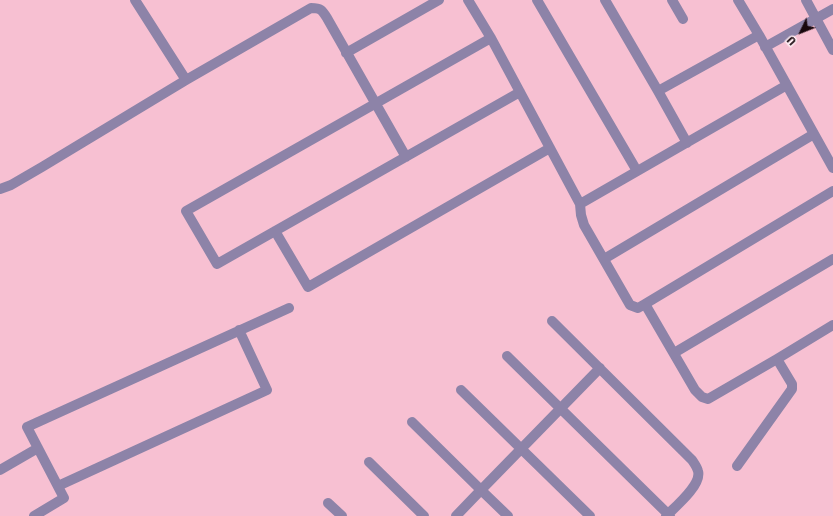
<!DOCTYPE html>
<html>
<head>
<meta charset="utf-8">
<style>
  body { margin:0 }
  #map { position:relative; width:833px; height:516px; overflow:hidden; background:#f7c0d2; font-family:"Fira Sans",sans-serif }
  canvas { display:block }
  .north { position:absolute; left:781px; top:12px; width:40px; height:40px; -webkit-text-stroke:3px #ffedf3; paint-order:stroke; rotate:227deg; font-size:11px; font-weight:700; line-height:16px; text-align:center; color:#18070d }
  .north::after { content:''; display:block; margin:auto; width:14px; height:18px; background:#18070d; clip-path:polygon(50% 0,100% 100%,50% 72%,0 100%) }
</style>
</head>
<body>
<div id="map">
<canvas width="833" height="516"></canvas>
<div class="north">U</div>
</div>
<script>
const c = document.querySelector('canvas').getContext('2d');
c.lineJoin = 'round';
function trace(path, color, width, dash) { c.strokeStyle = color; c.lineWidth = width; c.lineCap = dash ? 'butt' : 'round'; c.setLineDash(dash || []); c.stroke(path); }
const minor = new Path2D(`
  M135 0 186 80
  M468 0 491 38 580 204 581 215 584 225 630 305 638 308 645 304 695 390 702 397 708 399 777 359 833 325
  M537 0 637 171
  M605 0 658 91 687 143
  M672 0 683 19
  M738 0 759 35 833 168
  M806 0 833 50
  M491 38 186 211 217 264 520 92
  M765 47 833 9
  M346 53 439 0
  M658 91 759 35
  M0 189 11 185 42 167 186 80 311 8C321 8 322 10 327 18L406 157
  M580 204 787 85
  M275 231 308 287 550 148
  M604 259 814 134
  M645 304 833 191
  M552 321 692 460C694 463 697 467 698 471 702 485 675 507 666 516
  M674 353 833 259
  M507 356 670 516
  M461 390 590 516
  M412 422 481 490 456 516
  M369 462 424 516
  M737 466 792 389V384L777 359
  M0 470 38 448
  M58 486 267 390 239 330
  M328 503 342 516
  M34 516 64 498 27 427 289 308
  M508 516 481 490 600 368`);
trace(minor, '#8d83a8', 10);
</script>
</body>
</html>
